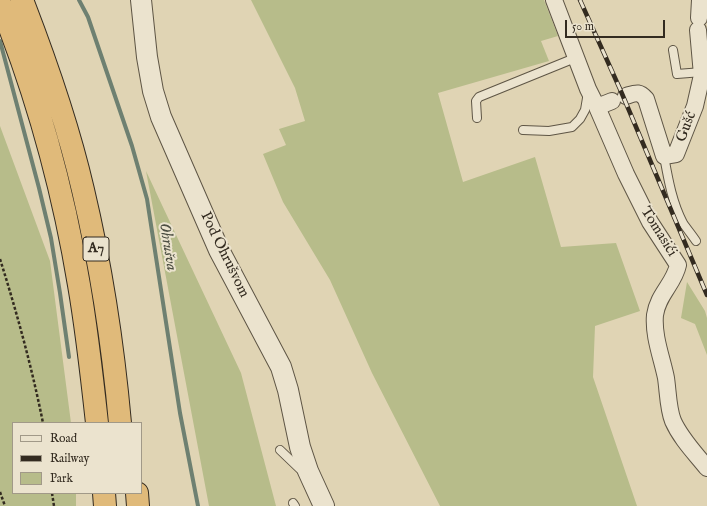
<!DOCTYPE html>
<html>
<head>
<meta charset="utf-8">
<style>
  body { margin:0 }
  #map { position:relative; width:707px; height:506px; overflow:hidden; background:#e0d4b4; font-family:"IM FELL English",serif }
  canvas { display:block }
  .legend { position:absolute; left:12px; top:422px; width:130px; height:72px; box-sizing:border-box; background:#ebe3ce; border:1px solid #a19988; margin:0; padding:5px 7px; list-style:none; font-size:12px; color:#332b20 }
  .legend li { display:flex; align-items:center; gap:8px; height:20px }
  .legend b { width:20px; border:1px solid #a19988 }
  .scale { position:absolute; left:565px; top:20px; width:100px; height:18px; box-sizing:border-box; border:2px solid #332b20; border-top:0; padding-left:5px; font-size:12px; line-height:14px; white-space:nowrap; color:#332b20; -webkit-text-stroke:3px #ebe3ce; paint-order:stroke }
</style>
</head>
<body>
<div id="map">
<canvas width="707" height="506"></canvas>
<ul class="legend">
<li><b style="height:5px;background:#ebe3ce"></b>Road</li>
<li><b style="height:5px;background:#332b20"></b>Railway</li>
<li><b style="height:11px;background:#b7bc8a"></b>Park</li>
</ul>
<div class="scale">50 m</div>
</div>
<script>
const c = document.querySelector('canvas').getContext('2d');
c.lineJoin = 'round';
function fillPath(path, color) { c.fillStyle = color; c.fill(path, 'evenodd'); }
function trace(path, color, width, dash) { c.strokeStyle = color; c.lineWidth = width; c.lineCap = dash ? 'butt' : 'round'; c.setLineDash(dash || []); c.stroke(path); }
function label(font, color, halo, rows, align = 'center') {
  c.font = font + ' "IM FELL English",serif'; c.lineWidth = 4; c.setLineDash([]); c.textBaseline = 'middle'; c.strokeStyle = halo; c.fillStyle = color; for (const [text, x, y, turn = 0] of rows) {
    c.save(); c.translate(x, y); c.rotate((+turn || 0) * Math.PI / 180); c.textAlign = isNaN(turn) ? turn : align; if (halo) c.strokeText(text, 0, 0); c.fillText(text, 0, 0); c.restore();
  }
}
const green = new Path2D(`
  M7 0H12L40 76 73 192 93 292 106 388 110 423H105Z
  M251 0H544L558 36 541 41 549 61 438 93 463 182 535 157 561 247 616 243 640 311 595 326 593 377 637 506H440L372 373 330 280 283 202 263 154 286 145 279 129 305 121 295 88Z
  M0 126 50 261 71 423H13V493H76V506H0Z
  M146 171 241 373 276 506H209Z
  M687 282 705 311 707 318V355L695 324 681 318Z`);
const stream = new Path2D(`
  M79 0 88 17 132 146 147 199 180 413 198 506
  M0 41 39 188 51 238 60 293 69 357`);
const path = new Path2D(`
  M0 259C17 313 32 368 43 423
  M0 492 5 506
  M52 493 54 506`);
const service = new Path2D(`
  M673 50 677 74 702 72
  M477 118 476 101 479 97 575 58
  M523 130 549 131 572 127 580 119 585 110 588 92
  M664 156C668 178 672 202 683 223 687 229 692 235 696 241
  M280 450 303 472
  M293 503 295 506`);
const minor = new Path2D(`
  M554 0 588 89 597 107 626 174 650 222 678 265C674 284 658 294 655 315 653 336 662 358 666 378 668 391 668 409 673 421 681 439 695 453 707 468
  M699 18 700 0
  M626 96C636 93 639 91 646 99L664 156 676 154 695 106 702 75 698 30
  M597 107 612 101`);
const tertiary = new Path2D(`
  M141 0 147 57 153 91 161 117 219 250 281 367 288 390 300 447 308 471 324 506`);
const trunk = new Path2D(`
  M22 0C46 62 68 125 83 190 101 266 113 345 120 423
  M0 3C37 94 63 189 79 285 87 331 92 377 97 423
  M104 493 105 506
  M137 493 138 506`);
const rail = new Path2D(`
  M580 0 620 89 707 295`);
const shields = [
  [96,249,26]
];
const shieldNames = [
  ["A7",96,249]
];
const streetNames = [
  ["Gušć",687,127,-69],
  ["Tomasići",658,232,58],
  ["Pod Ohrušvom",224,255,64]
];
const waterNames = [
  ["Ohrušva",167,247,81]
];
fillPath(green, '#b7bc8a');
trace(stream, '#6e8071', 4);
trace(service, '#5e5545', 10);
trace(minor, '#5e5545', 18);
trace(tertiary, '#5e5545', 22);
trace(trunk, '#332b20', 24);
trace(path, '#332b20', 2.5, [3, 2]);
trace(service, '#ebe3ce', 8);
trace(minor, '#ebe3ce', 16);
trace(tertiary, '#ebe3ce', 20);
trace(trunk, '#e0ba7a', 22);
trace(rail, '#332b20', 4.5);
trace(rail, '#ebe3ce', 3, [9]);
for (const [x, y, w] of shields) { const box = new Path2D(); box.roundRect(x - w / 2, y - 12, w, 24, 3); c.fillStyle = '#ebe3ce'; c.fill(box); trace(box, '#332b20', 1); }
label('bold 14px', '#332b20', null, shieldNames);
label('15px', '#332b20', '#ebe3ce', streetNames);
label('italic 16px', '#4c4e42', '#ebe3ce', waterNames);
</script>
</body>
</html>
